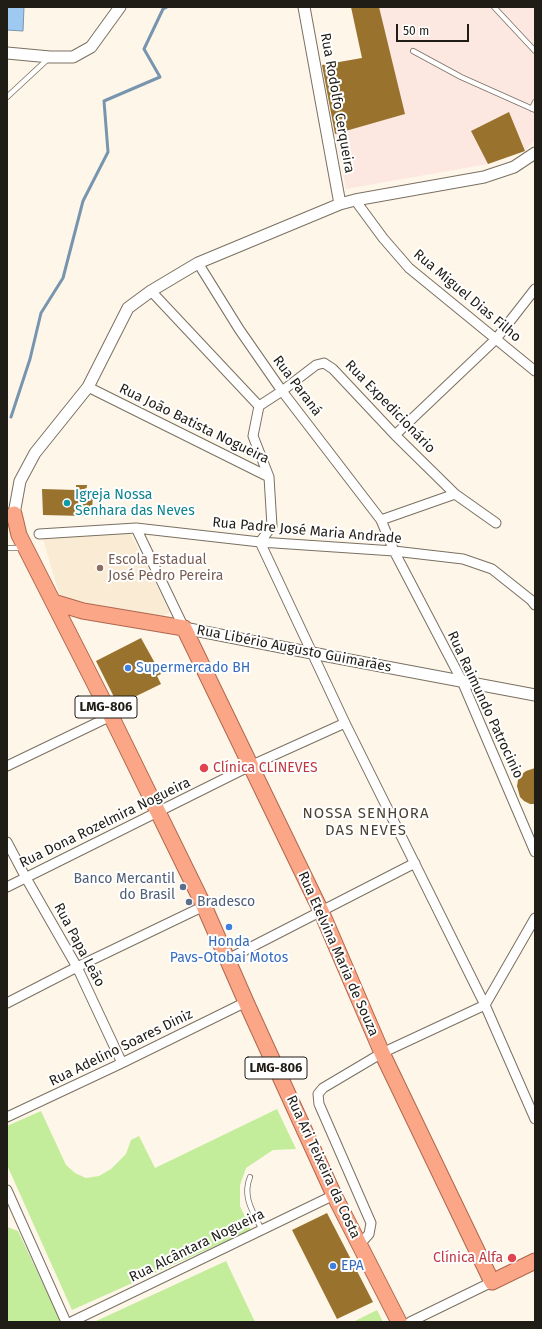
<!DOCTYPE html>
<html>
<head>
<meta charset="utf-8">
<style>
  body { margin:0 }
  #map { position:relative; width:542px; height:1329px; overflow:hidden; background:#fef6e8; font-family:"Fira Sans",sans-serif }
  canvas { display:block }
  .frame { position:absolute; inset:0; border:8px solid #201c16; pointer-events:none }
  .scale { position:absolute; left:396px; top:24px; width:73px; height:18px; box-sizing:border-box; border:2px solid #201c16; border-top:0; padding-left:5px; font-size:12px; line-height:14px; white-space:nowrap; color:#201c16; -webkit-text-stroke:3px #fff; paint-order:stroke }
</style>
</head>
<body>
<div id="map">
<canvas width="542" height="1329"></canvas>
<div class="frame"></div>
<div class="scale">50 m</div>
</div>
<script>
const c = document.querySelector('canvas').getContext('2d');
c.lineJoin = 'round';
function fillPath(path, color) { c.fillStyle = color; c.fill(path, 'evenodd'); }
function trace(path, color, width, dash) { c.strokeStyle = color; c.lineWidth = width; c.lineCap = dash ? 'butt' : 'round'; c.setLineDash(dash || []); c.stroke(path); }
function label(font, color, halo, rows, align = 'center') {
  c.font = font + ' "Fira Sans",sans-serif'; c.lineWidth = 4; c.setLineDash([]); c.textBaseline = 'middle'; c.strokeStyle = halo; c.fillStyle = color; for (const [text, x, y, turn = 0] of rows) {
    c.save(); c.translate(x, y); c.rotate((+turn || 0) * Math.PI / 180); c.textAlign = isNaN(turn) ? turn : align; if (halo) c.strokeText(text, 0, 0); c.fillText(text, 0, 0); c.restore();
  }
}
const built = new Path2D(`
  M130 533 170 612 161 618 60 597 43 539Z`);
const industrial = new Path2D(`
  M351 7H535V140L525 151 488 164 346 189 322 65 362 58Z`);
const green = new Path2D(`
  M277 1109 296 1149 273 1150 246 1168 240 1185V1206L251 1230 72 1310 7 1165V1126L41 1111 66 1165 75 1173 86 1178 99 1176 111 1169 126 1154 131 1140 139 1136 155 1168Z
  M7 1227 18 1231 61 1322H7Z
  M226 1261 255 1322H94Z
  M377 1310 383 1322H353Z`);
const water = new Path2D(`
  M7 7H24L23 31 7 30Z`);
const stream = new Path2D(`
  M11 417 30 359 41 313 63 278 83 201 108 152 104 101 160 77 144 49 163 9 167 7`);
const building = new Path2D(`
  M351 7H379L405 114 335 134 322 65 362 58Z
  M509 112 525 151 488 164 471 131Z
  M76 485H87L86 494H93L92 511 83 516 43 515 42 489 76 490Z
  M141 638 161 674 157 676 161 684 118 705 96 661Z
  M535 768V804H530L524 801 520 797 517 786 518 780 521 775 526 771Z
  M327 1213 373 1302 337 1319 292 1230Z`);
const service = new Path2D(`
  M494 7 535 51
  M413 51 461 77 535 110
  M7 97 49 58
  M532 109 535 102
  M7 548H22
  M250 1177C242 1197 253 1212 262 1230`);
const minor = new Path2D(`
  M355 200 383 238 409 268 535 371
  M198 263 239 329 282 391 381 520 394 551 462 681 535 852
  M151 291 259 406
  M88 387 269 477
  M395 435 496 339 535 289
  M381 520 455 494
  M136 528 184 628
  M39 534 136 528 260 542 394 551 463 559 492 569 531 600 535 605
  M260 542 345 723 485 1005 535 1119
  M260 542 272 526 269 477 253 436 259 406 282 391 316 365 324 363 333 369 395 435 455 494 496 523
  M7 766 111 716
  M7 842 26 878 77 967 122 1063
  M7 887 250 766 345 723
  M228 959 415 863
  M7 1003 77 967 204 906
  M7 1117 122 1063 246 1002
  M7 1190 66 1322
  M360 1244 369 1234 371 1223 319 1104 318 1094 323 1088 382 1053 485 1005 535 918
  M71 1322 334 1195
  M410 1322 492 1282`);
const tertiary = new Path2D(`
  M304 7 340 204
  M7 53 50 57H73L91 47 120 7
  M14 514 20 481 35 453 88 387 128 308 151 291 198 263 340 204 355 200 484 177 514 167 535 153
  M184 628 312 653 535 695`);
const trunk = new Path2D(`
  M14 514 19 535 111 716 204 906 246 1002 334 1195 399 1322
  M53 602 83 611 184 628 321 911 382 1053 492 1282 535 1261`);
const markers = [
  [67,503,4,"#0f9aa8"],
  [100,568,4,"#8d6e63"],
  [128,668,4,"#3f7fe0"],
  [204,768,5,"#e0444e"],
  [183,887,4,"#5c6f8a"],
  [189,902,4,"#5c6f8a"],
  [229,927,4,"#3f7fe0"],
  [512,1258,5,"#e0444e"],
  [333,1266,4,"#3f7fe0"]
];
const shields = [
  [106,707,62],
  [276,1068,62]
];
const shieldNames = [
  ["LMG-806",106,707],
  ["LMG-806",276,1068]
];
const streetNames = [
  ["Rua Rodolfo Cerqueira",337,103,80],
  ["Rua Miguel Dias Filho",467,296,40],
  ["Rua Paraná",297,386,53],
  ["Rua Expedicionário",390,407,46],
  ["Rua João Batista Nogueira",194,424,26],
  ["Rua Padre José Maria Andrade",307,531,5],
  ["Rua Libério Augusto Guimarães",294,649,11],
  ["Rua Raimundo Patrocinio",485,705,65],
  ["Rua Dona Rozelmira Nogueira",105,823,-26],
  ["Rua Papa Leão",79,945,62],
  ["Rua Etelvina Maria de Souza",338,954,66],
  ["Rua Adelino Soares Diniz",121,1048,-26],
  ["Rua Ari Teixeira da Costa",323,1167,65],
  ["Rua Alcântara Nogueira",197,1246,-26]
];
const cultureNames = [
  ["Igreja Nossa",75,495],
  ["Senhara das Neves",75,511]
];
const educationNames = [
  ["Escola Estadual",108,560],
  ["José Pedro Pereira",108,576]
];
const shopNames = [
  ["Supermercado BH",136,668],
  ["Honda",229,942,"center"],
  ["Pavs-Otobai Motos",229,958,"center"],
  ["EPA",341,1266]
];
const healthNames = [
  ["Clínica CLINEVES",213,768],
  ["Clínica Alfa",503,1258,"right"]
];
const serviceNames = [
  ["Banco Mercantil",175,879],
  ["do Brasil",175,895],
  ["Bradesco",197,902,"left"]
];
const neighbourhoodNames = [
  ["NOSSA SENHORA",366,814],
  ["DAS NEVES",366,831]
];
fillPath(built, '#faebd4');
fillPath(industrial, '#fce8e0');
fillPath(green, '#c3ed9b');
fillPath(water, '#9ec9f1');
trace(water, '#7895af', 1);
trace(stream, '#7895af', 3);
fillPath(building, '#99722e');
trace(service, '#7a7062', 6);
trace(minor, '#7a7062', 11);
trace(tertiary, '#7a7062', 13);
trace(trunk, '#af674d', 17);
trace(service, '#fff', 4.5);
trace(minor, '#fff', 9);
trace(tertiary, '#fff', 11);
trace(trunk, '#fca688', 15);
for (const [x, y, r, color] of markers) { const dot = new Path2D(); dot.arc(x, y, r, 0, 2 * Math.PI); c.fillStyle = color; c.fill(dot); trace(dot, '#fff', 1.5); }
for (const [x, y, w] of shields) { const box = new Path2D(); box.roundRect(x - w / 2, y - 11, w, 22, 3); c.fillStyle = '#fff'; c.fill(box); trace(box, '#201c16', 1); }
label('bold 13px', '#201c16', null, shieldNames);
label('14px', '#201c16', '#fff', streetNames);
label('14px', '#0d838f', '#fff', cultureNames, 'left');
label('14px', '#785e54', '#fff', educationNames, 'left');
label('14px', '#366cbe', '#fff', shopNames, 'left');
label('14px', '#be3a42', '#fff', healthNames, 'left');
label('14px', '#4e5e75', '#fff', serviceNames, 'right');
c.letterSpacing = '1px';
label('15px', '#4b4235', '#fff', neighbourhoodNames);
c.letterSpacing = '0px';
</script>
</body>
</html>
